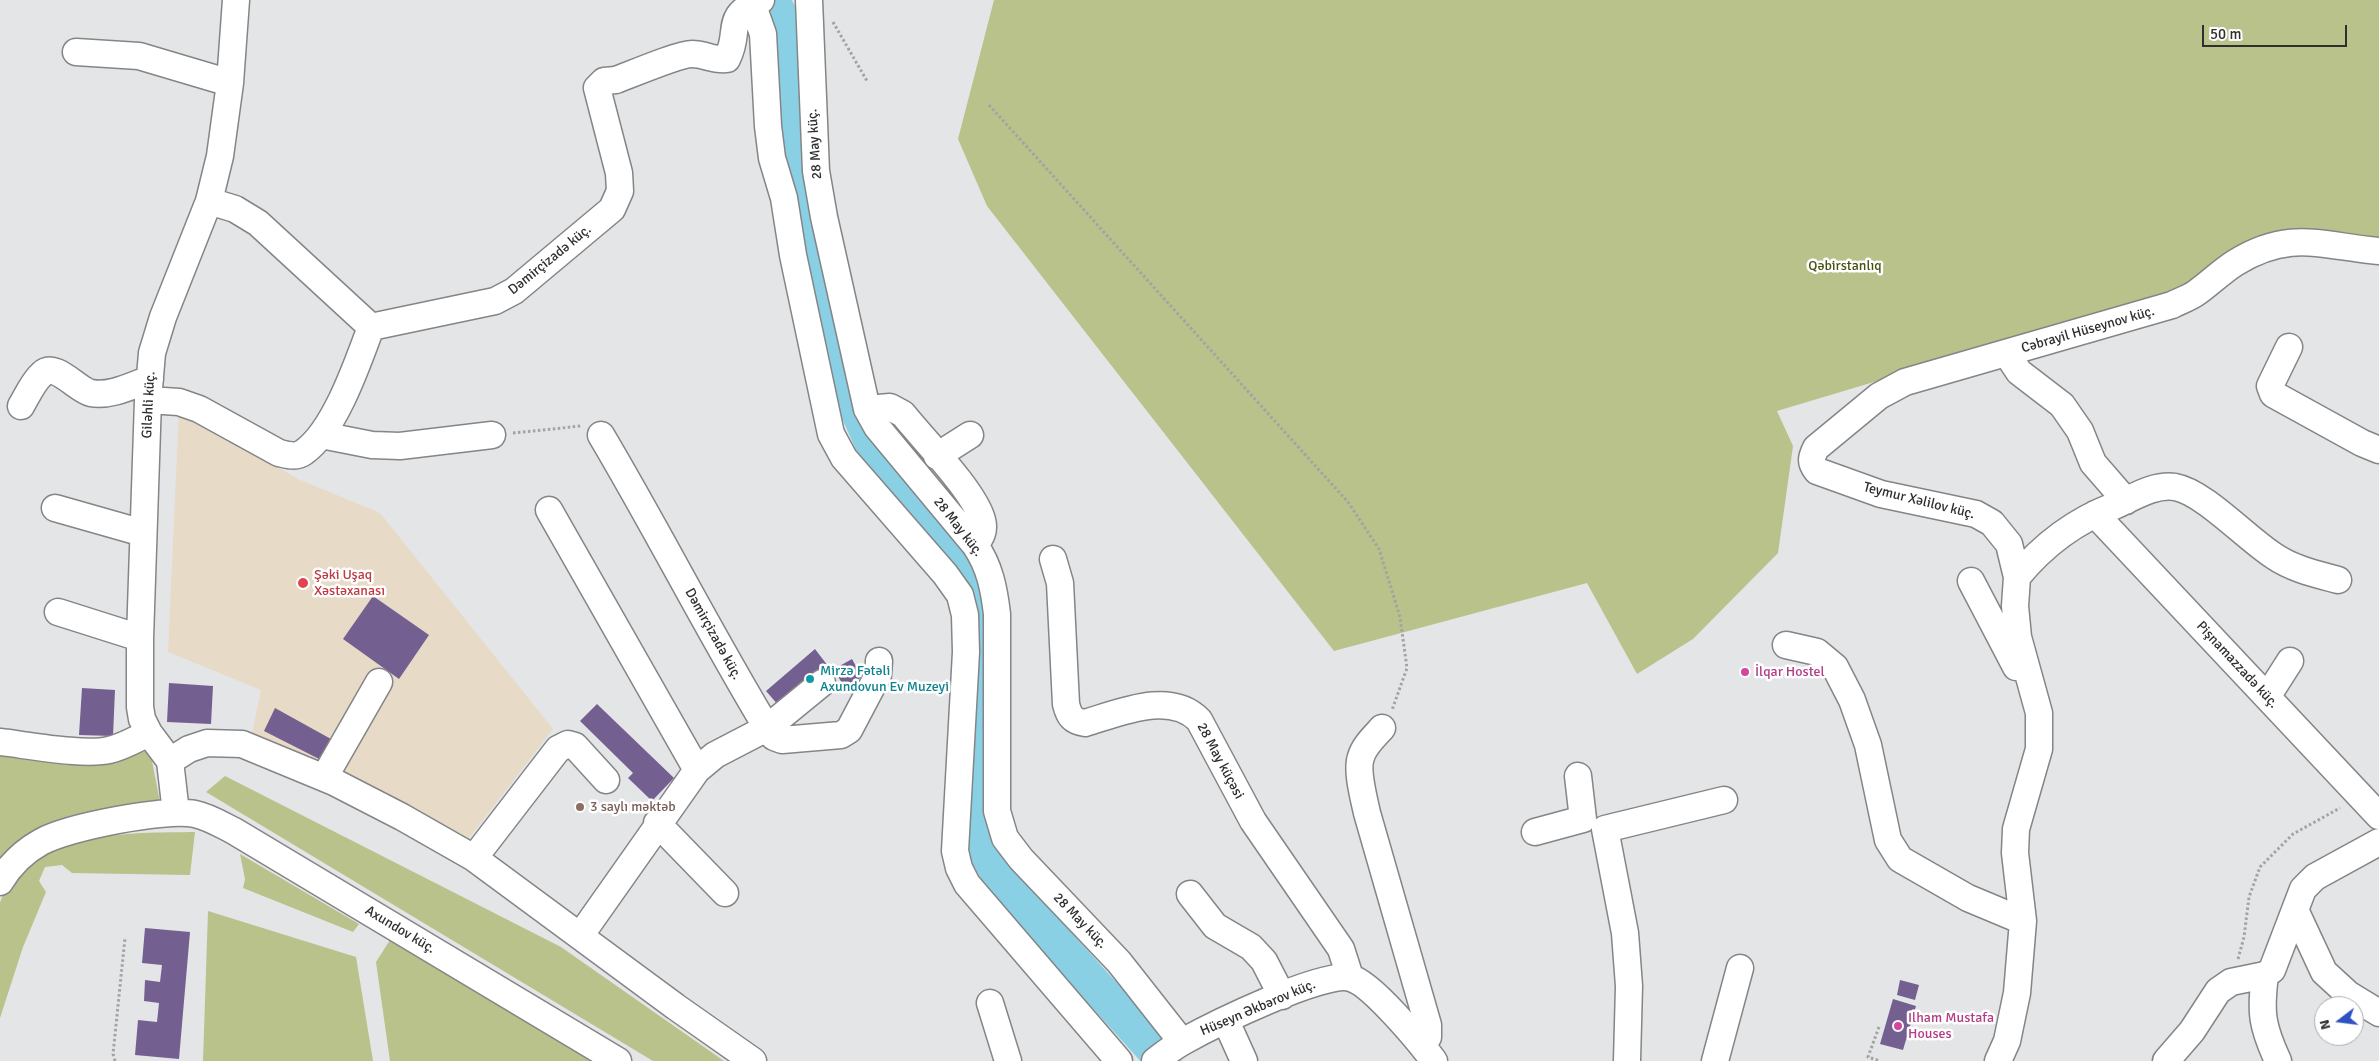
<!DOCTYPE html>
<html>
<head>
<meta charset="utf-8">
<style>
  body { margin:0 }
  #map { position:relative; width:2379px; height:1061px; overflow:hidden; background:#e4e5e7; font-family:Signika,sans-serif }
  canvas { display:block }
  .north { position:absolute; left:2314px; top:996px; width:50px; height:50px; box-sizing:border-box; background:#fff; border:1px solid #acacac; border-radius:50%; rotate:255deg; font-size:14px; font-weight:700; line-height:20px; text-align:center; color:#2f2f30 }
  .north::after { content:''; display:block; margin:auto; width:18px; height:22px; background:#2f52c2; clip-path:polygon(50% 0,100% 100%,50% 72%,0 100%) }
  .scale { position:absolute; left:2202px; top:25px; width:145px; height:22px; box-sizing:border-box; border:2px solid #2f2f30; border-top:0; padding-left:6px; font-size:15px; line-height:18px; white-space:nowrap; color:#2f2f30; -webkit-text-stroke:4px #fff; paint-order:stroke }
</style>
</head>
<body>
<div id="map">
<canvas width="2379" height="1061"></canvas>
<div class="north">N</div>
<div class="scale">50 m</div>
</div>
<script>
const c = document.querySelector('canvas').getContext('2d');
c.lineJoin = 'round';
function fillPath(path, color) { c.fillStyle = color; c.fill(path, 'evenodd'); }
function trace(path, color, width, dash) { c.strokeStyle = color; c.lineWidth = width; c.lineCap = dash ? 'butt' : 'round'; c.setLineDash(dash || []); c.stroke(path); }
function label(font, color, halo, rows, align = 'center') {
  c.font = font + ' Signika,sans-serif'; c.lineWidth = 5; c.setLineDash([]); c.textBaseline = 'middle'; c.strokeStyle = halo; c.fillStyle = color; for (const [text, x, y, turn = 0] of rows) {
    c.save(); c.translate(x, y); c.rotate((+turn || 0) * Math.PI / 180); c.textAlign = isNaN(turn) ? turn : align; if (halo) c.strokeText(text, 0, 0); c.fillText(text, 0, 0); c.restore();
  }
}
const medical = new Path2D(`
  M179 410 298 479 380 513 553 729 466 842 251 738 261 690 168 652Z`);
const green = new Path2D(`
  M994 0H2379V239L2293 230 2171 293 1777 411 1793 446 1778 553 1693 639 1637 674 1587 583 1334 651 987 206 958 139Z
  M150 751 160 802 0 862V753L84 761Z
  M225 776 561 947 724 1061H653L206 792Z
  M195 832 190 875 72 873 62 865 45 867 39 881 46 892 23 947 0 1018C0 990 0 962 0 934 0 925 0 912 0 903 22 829 134 833 195 832Z
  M240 854 359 924 353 932 243 888 245 879Z
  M208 911 356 957 373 1061H203Z
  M390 940 594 1061H390L376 962Z`);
const river = new Path2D(`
  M772 0 781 17 790 124 804 212 828 317 849 391 872 443 929 517 972 581 984 639 977 816 982 844 1003 883 1164 1061`);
const building = new Path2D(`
  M373 596 429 635 399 679 343 639Z
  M815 649 828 666 779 706 766 691Z
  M852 659 862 677 844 687 834 669Z
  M169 683 213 686 211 724 167 722Z
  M82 688 115 690 113 736 79 735Z
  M597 704 674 778 652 801 628 778 633 773 580 721Z
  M275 708 331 739 321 760 264 731Z
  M145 928 190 932 179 1059 135 1055 138 1020 157 1022 159 1003 144 1001 145 980 160 982 162 965 142 963Z
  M1900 980 1919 985 1915 1000 1897 995Z
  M1893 999 1916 1006 1903 1050 1880 1044Z`);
const path = new Path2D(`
  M833 22 867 81
  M989 105 1348 502 1379 549 1400 617 1407 668 1392 710
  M513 433 581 426
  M2238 959 2244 937 2249 897 2260 867 2293 834 2340 808
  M1879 1027 1868 1057 1880 1061
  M115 1061 113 1054 125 938`);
const minor = new Path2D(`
  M751 0 763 34 768 126 772 158 784 198 793 255 831 434 844 458 945 574 960 595 965 615 966 652 955 851 959 868 967 884 1119 1061
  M809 0 816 171 824 217 867 409 877 427 975 545C990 567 994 589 997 614V811L1005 838 1021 859 1119 962 1182 1042
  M76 52 139 56 230 83
  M209 201 235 209 258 223 371 327
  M2289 347 2270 386 2273 394 2362 443 2379 450
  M2007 354 2019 372 2062 405 2080 431 2093 463 2126 501
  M148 400 179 402 199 409 279 453C288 455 296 458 304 452 335 430 358 362 371 327L495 301 514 291 612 209 620 191 619 173 597 88 604 81 616 80C632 74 679 54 692 54 705 54 714 61 727 59 742 29 722 18 761 0
  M21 406C27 396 33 382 42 374 55 361 77 390 91 393 110 397 133 385 150 379
  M867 409 890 407 903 414C923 439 975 492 982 520 985 531 981 537 975 545
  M321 435 372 445 400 446 492 435
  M601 435C658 531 709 632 767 728L822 683
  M937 456 970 435
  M55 508 143 533
  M549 510 697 770
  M2095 514 2379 816
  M1053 559 1060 583 1066 704C1069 716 1072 721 1085 723 1119 713 1170 690 1199 720L1253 821 1341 949 1350 977
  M2017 577C2043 545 2075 521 2114 506 2133 498 2153 484 2175 487 2204 492 2247 539 2274 556 2293 569 2316 574 2338 580
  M1971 581 2016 667
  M58 612 140 638
  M1786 645 1817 652 1835 667 1852 700 1868 745 1888 840 1900 859 1968 898 2023 921
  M2267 697 2290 661
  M1382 728C1374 737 1364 746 1361 757 1356 770 1364 799 1367 813L1428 1025V1037L1421 1043
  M0 742C27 745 85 756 109 750 123 747 136 739 149 733
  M170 761 189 749 207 743 242 744 334 782 402 817 474 858 676 1007 753 1061
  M324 778 379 682
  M176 813 170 761 149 733 142 719 140 707V638L148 400 152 353 163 317 209 201 220 156 230 83 236 0
  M657 823 725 893
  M1535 832 1583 819 1578 776
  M474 858 558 749 568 744 575 746 606 780
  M0 882C10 865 23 852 41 842 68 827 165 808 195 814 209 817 222 825 234 831L618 1061
  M1190 894 1215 926 1251 947 1264 961 1282 996
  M2296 912 2324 972 2348 994 2379 1013
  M580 936 697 770 715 755 767 728 774 737 782 740 841 735 849 730 878 675 879 661
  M2265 975C2260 1013 2262 1026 2278 1061
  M990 1003 1008 1061
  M1226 1021 1244 1061
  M1155 1061C1164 1054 1173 1047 1184 1041 1211 1026 1324 970 1351 978 1372 984 1420 1042 1434 1061
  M1627 1061 1629 986 1625 933 1605 829 1724 800
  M1715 1061 1740 968
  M1998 1061 2007 1041 2017 993 2023 921 2015 853 2016 829 2039 749V713L2018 637 2015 606 2017 577 2009 544 1992 523 1976 514 1881 494 1817 471C1810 462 1811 458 1816 448L1879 396 1905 382 2172 305C2180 301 2189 298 2196 293 2209 284 2221 272 2235 263 2290 229 2321 246 2379 251
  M2166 1061 2192 1031 2218 991 2231 982 2265 975 2272 970 2303 889 2315 877 2379 842`);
const markers = [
  [303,583,6,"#e0444e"],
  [1745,672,5,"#d1479c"],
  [810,679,5,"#0f9aa8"],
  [580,807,5,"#8d6e63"],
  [1898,1026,5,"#d1479c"]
];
const streetNames = [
  ["28 May küç.",815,144,-94],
  ["Dəmirçizadə küç.",550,260,-39],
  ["Cəbrayil Hüseynov küç.",2088,330,-16],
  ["Giləhli küç.",149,405,-87],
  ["Teymur Xəlilov küç.",1919,501,14],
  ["28 May küç.",958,527,52],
  ["Dəmirçizadə küç.",713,634,61],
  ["Pişnamazzadə küç.",2237,665,47],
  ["28 May küçəsi",1220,761,62],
  ["28 May küç.",1080,921,46],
  ["Axundov küç.",400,930,31],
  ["Hüseyn Əkbərov küç.",1258,1008,-23]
];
const parkNames = [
  ["Qəbirstanlıq",1845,266]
];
const healthNames = [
  ["Şəki Uşaq",314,575],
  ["Xəstəxanası",314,591]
];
const cultureNames = [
  ["Mirzə Fətəli",820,671],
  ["Axundovun Ev Muzeyi",820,687]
];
const hotelNames = [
  ["İlqar Hostel",1755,672],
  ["Ilham Mustafa",1908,1018],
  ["Houses",1908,1034]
];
const educationNames = [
  ["3 saylı məktəb",590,807]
];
fillPath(medical, '#e7dac6');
fillPath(green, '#b8c28a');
trace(river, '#89d0e5', 35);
fillPath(building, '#746090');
trace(minor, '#848587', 29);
trace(path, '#a2a3a4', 3, [2.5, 2.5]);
trace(minor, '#fff', 26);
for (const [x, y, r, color] of markers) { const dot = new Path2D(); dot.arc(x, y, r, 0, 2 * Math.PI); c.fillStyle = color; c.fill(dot); trace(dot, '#fff', 2); }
label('14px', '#2f2f30', '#fff', streetNames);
label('14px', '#49500f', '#fff', parkNames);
label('14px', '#be3a42', '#fff', healthNames, 'left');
label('14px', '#0d838f', '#fff', cultureNames, 'left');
label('14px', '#b23c85', '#fff', hotelNames, 'left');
label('14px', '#785e54', '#fff', educationNames, 'left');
</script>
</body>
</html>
